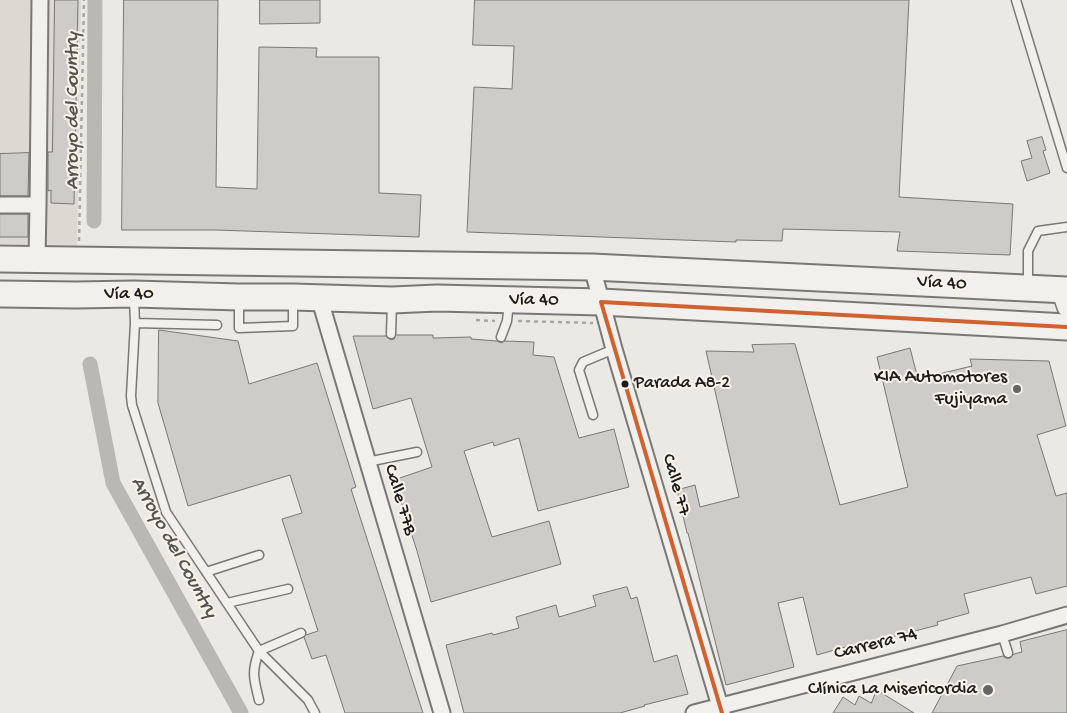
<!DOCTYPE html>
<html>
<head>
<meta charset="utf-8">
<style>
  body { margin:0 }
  canvas { display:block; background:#eae9e4 }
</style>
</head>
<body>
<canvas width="1067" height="713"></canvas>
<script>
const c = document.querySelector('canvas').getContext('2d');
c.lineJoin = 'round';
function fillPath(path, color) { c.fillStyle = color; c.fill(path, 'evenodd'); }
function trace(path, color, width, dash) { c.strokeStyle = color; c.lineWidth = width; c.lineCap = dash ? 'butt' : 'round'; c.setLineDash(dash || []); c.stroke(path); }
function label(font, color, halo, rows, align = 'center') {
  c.font = font + ' "Gochi Hand",sans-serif'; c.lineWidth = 4; c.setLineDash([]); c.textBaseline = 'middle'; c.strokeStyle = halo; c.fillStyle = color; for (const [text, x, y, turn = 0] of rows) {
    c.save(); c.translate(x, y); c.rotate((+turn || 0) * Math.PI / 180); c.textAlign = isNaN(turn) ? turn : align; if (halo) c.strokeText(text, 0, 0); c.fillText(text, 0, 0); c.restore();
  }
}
const built = new Path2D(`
  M0 0H81L77 245 0 244Z`);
const canal = new Path2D(`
  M94 221 95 0
  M90 364 113 483 241 713`);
const building = new Path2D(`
  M55 0H78L74 204 51 203V190L48 191V152H52Z
  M124 0H218L216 187 257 189 259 47 317 48 316 57H379V193L421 195 419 237 216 230H122Z
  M260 0H320V23L260 24Z
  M475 0H909L899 197 1013 204 1010 255 897 251 900 232 783 229 782 241 736 240V242L467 232 474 87 512 89 514 46 473 45Z
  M1042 137 1046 150 1043 151 1050 173 1027 181 1021 161 1032 158 1027 141Z
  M29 153 28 196H0V154Z
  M0 214H28V237H0Z
  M159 330 238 341 249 384 317 363 356 487 351 489 423 713H345L326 655 312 659 304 637 306 635 318 631 282 519 302 513 290 475 188 506 158 403Z
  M396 335H433V338L471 337V339L497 341 501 343 505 341 534 342 533 355 554 357 579 438 614 429 629 487 538 511 519 438 494 446 493 442 464 451 492 537 549 521 561 564 431 602 417 551 394 480 432 467 411 398 373 409 353 336H386L388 338 391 340 394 339Z
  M795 344 840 505 908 487 877 357 910 348 918 379 972 366 970 359 1049 361 1066 426 1037 435 1056 496 1067 493V586L1036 594 1031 577 964 594 969 613 937 622 938 625 857 646 856 644 817 655 803 597 778 603 794 667 726 685 688 533H687L677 490 695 485 700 507 739 497 706 351 754 352 752 345Z
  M627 587 631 599 637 597 654 662 677 655 688 694 644 705 645 706 620 713H464L446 645 492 633 493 635 519 628 516 617 556 605 559 617 596 606 593 596Z
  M1067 630V713H932L957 666 1003 656 1006 658H1010L1014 654 1022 652 1020 642Z
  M877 690 914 713H833L843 697 855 705 859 696 871 703Z`);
const path = new Path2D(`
  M79 241 84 0
  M476 320 495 321
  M518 321 593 323`);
const service = new Path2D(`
  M1016 0 1067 168
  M1028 285V251L1038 231 1067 227
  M134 298 135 323 131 396 132 405 166 512 259 651 308 700 315 713
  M239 300V328L293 326V301
  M135 323 217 325
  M391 334 392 302
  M501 337 507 321 509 302
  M593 415 579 370 583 362 614 349
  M367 462 417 452
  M206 572 259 555
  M227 603 288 589
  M1002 634 1008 653
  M259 700C254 679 251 673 259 651L301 633`);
const minor = new Path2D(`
  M0 205H38L40 0
  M37 259 38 205
  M592 267 614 349 722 713
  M319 297 442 713
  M694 713 1002 634 1067 615`);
const tertiary = new Path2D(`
  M1061 289 1067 307`);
const trunk = new Path2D(`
  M0 259 592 267 1067 290
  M0 294 76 295 134 294 239 297H293L392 300 437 298 601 302 1067 327`);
const bus1 = new Path2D(`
  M722 713 601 302 1067 327`);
const markers = [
  [625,384,4.5,"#1c1c1c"],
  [1017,389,5,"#646462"],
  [988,690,6,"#646462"]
];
const busNames = [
  ["Parada A8-2",634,384]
];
const streetNames = [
  ["Vía 40",942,284,3],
  ["Vía 40",129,295],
  ["Vía 40",534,301,1],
  ["Calle 77",675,485,74],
  ["Calle 77B",399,500,73],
  ["Carrera 74",876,645,-14]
];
const poiNames = [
  ["KIA Automotores",1007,378],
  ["Fujiyama",1007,400],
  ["Clínica La Misericordia",977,690]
];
const waterNames = [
  ["Arroyo del Country",74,111,-90],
  ["Arroyo del Country",173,548,61]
];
fillPath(built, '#dbd9d2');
trace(canal, '#bab8b2', 15);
fillPath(building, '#cdccc9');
trace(building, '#797876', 1);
trace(service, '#797876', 11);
trace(minor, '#797876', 19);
trace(tertiary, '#797876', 22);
trace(trunk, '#797876', 29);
trace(path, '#a8a7a4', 2.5, [4, 4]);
trace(service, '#f1f0ec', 8);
trace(minor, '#f1f0ec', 15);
trace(tertiary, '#f1f0ec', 19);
trace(trunk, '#f1f0ec', 25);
trace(bus1, '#d0622f', 4);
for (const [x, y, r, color] of markers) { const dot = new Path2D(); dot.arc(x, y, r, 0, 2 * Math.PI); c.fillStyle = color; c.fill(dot); trace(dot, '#f7f3e8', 2); }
label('18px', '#1c1c1c', '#f7f3e8', busNames, 'left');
label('19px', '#1c1c1c', '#f7f3e8', streetNames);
label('19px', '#1c1c1c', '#f7f3e8', poiNames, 'right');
label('italic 20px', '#535250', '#f7f3e8', waterNames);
</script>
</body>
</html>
